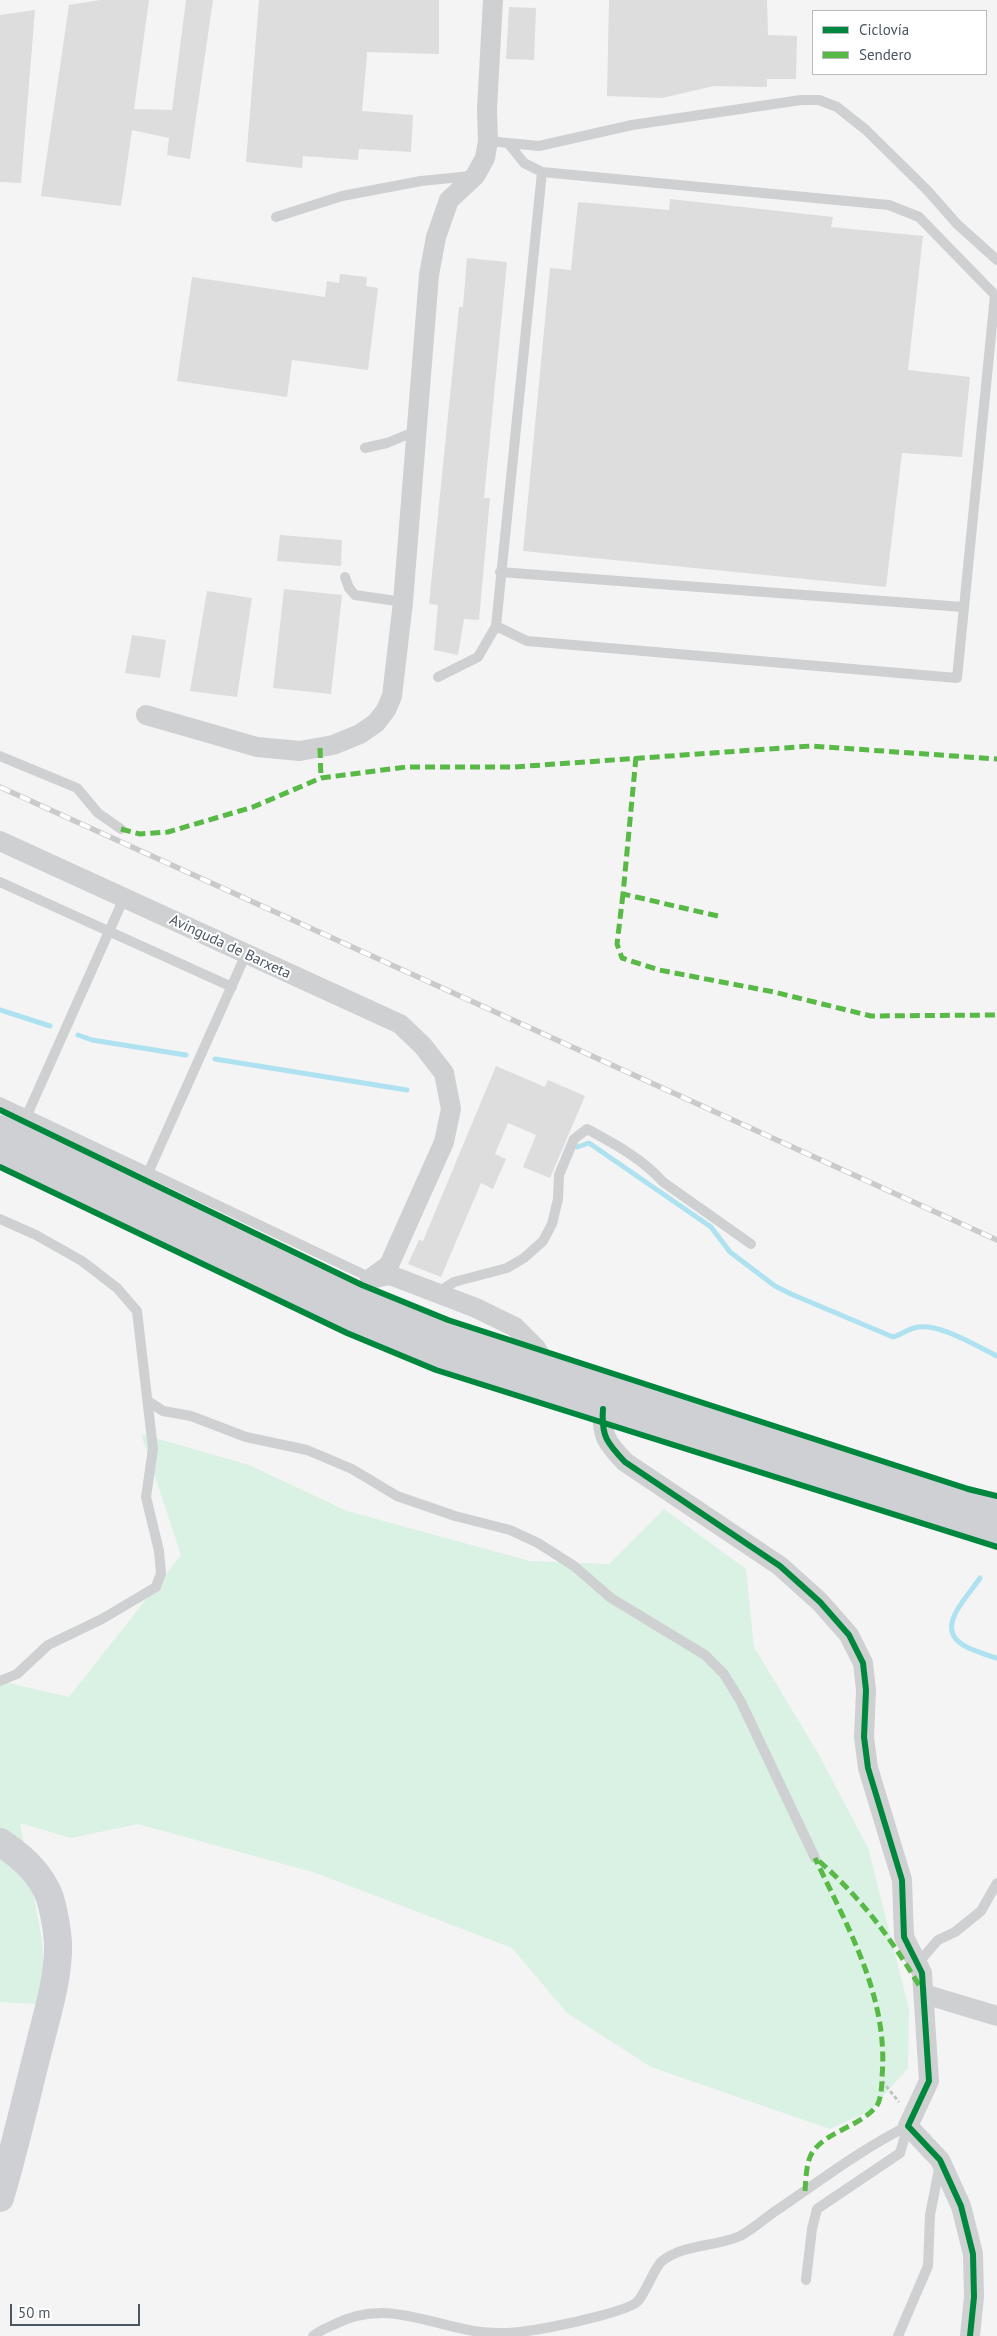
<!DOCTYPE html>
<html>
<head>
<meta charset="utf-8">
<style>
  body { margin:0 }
  #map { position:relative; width:997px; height:2336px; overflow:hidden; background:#f4f4f4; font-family:"PT Sans",sans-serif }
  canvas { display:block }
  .legend { position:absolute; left:812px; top:10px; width:175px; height:65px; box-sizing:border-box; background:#fff; border:1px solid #b7bbc0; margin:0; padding:6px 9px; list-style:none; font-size:15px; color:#4a5661 }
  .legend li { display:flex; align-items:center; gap:10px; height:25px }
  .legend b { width:25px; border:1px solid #b7bbc0 }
  .scale { position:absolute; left:10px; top:2304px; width:130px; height:22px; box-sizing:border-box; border:2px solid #4a5661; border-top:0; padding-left:6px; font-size:15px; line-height:18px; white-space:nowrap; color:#4a5661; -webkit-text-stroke:4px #fff; paint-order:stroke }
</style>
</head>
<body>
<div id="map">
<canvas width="997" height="2336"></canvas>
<ul class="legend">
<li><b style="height:6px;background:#00873e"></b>Ciclovía</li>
<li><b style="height:6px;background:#58b947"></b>Sendero</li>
</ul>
<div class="scale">50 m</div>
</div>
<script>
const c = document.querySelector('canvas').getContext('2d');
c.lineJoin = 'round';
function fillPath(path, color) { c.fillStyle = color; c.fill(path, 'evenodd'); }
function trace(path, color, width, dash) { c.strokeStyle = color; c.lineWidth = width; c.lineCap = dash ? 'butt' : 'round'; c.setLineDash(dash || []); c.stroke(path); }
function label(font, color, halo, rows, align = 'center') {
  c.font = font + ' "PT Sans",sans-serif'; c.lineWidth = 4; c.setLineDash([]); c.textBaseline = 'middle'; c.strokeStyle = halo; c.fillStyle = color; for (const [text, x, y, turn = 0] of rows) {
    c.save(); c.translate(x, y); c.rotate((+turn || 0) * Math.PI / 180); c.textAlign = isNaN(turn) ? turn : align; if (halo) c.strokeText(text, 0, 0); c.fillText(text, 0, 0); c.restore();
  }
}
const green = new Path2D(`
  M141 1434 249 1465 347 1511 530 1561 609 1564 664 1509 746 1569 754 1647 818 1753 868 1848 909 2009 908 2068 870 2111 830 2129 651 2067 567 2013 512 1948 316 1873 138 1824 71 1838 20 1823 42 1940 44 1967 37 2004 0 2002V1681L69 1697 181 1555Z`);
const stream = new Path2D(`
  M0 1010 50 1026
  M78 1035 92 1040 186 1055
  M215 1059 407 1090
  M577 1147 589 1143 711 1227 730 1252 775 1286 791 1294 893 1337C900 1335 907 1330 914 1328 937 1321 976 1346 997 1356
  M980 1578C964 1602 930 1632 971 1649 980 1652 988 1656 997 1658`);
const building = new Path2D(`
  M100 0H149L134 109 172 110 186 0H213L190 159 167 155 169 138 132 130 121 206 41 196 69 5Z
  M259 0H439V54L367 52V55L362 111 413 115 411 152 359 149 358 160 303 156 302 168 246 162Z
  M609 0H767L768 35 797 36 796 79H767V87L714 86 662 98 607 96Z
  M509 7 536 8 534 60 506 59Z
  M35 10 21 183 0 182V15Z
  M670 199 833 217 831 227 923 236 908 370 970 377 962 457 902 453 886 587 523 551 550 268 571 270 578 202 669 210Z
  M467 258 507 262 484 498H490L479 620 464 619 458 655 434 650 438 605 429 604 459 307H463Z
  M340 274 367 277 366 286 378 288 368 370 292 360 287 397 177 381 192 277 325 297 327 281 339 283Z
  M280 535 342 540 341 566 277 561Z
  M284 589 342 595 331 694 273 688Z
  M207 591 252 598 237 697 190 691Z
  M132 635 166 640 160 678 125 673Z
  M496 1066 545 1087 548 1080 585 1096 550 1178 523 1167 536 1135 508 1123 495 1154 506 1159 493 1189 481 1183 441 1277 408 1264 419 1240 423 1241Z`);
const path = new Path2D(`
  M882 2081 899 2102`);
const lane = new Path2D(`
  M488 141 539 146 632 125 801 100H819L837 107 866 130 927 190 957 224 997 260
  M276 217 342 196 421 181 471 176
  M365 448 387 443 416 431
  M500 572 963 607
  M345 577 349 588 355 595 403 602
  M496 626 527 641 957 678 995 295 919 217 889 205 542 172
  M438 677 478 657 496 626 542 172 524 163 508 143
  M0 756 77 788 98 813 121 829
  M0 882 232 987
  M0 1102 371 1278
  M27 1115 124 898
  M148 1173 246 954
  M0 1219 36 1235 82 1261 117 1288 137 1311 153 1449 146 1497 159 1551 161 1573 156 1587 102 1619 48 1645 17 1674 0 1681
  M437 1293 454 1282 507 1268 524 1258 543 1241 552 1224 558 1199 559 1175 574 1139 587 1129C613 1143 643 1159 663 1182L751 1244
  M148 1401 163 1411 191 1416 246 1437 307 1450 352 1469 397 1496 455 1516 510 1530 538 1543 574 1566 611 1598 705 1655 724 1674 741 1702 815 1858
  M918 1963 938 1940 955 1932 981 1911 997 1883
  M806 2280 812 2229 817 2209 900 2153 908 2126
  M313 2336C319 2331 326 2328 333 2325 393 2294 439 2333 499 2333 515 2334 535 2330 551 2327 567 2324 629 2311 638 2301 647 2290 653 2271 661 2262 682 2244 716 2247 740 2236 754 2229 767 2216 780 2208 821 2180 863 2148 908 2126
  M898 2336 928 2266 930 2215 940 2164`);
const street = new Path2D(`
  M146 715 257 747 300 751 333 745 360 734 376 723 386 710 392 696 403 602 429 275 436 237 449 200 475 176 485 158 488 141 487 109 493 0
  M0 841 400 1024 423 1046 444 1073 451 1109 444 1142 389 1265 371 1278
  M370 1279 390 1275 476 1308 515 1327 536 1348 545 1365
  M603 1409C601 1436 607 1443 625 1462L780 1566 820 1602 849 1635 863 1663 866 1690 864 1737 868 1768 902 1880 904 1937 922 1973 929 2081 908 2126 940 2160 961 2206 973 2254 974 2297 970 2336
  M924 1994 997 2016`);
const secondary = new Path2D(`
  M0 1129 352 1295 444 1332 967 1500 997 1508
  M0 1155 346 1318 441 1356 997 1534
  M0 1842C21 1856 41 1873 50 1898 54 1912 57 1928 58 1943 59 1977 47 2014 39 2047 26 2097 15 2148 0 2198`);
const rail = new Path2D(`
  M0 787 997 1240`);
const quiet = new Path2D(`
  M320 748 321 778
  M636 757 623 894 718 916
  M121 829 140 834 168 832 253 807 321 778 406 767H514L811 746 997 759
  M623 894 617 944 622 958 659 970 774 992 871 1016 997 1015
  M819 1861C862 1899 891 1938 920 1987
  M805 2191C806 2179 806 2159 814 2150 829 2131 858 2127 876 2107 881 2101 882 2086 882 2077 889 1998 848 1928 815 1858`);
const cycleway = new Path2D(`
  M0 1110 362 1285 448 1320 968 1489 997 1496
  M0 1167 347 1333 436 1370 997 1547
  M603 1409C601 1436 607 1443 625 1462L780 1566 820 1602 849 1635 863 1663 866 1690 864 1737 868 1768 902 1880 904 1937 922 1973 929 2081 908 2126 940 2160 961 2206 973 2254 974 2297 970 2336`);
const streetNames = [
  ["Avinguda de Barxeta",230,947,25]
];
fillPath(green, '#d9f2e3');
trace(stream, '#aee2f0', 5);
fillPath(building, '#ddddde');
trace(path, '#bcc7c4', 3, [4, 2.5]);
trace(lane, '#ced0d2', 10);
trace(street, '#ced0d2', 20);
trace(secondary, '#ced0d4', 28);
trace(rail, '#c9cacc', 5.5);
trace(rail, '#fff', 4, [11]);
trace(quiet, '#58b947', 5, [10, 5]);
trace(cycleway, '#00873e', 6);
label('15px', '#4a5661', '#fff', streetNames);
</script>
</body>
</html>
